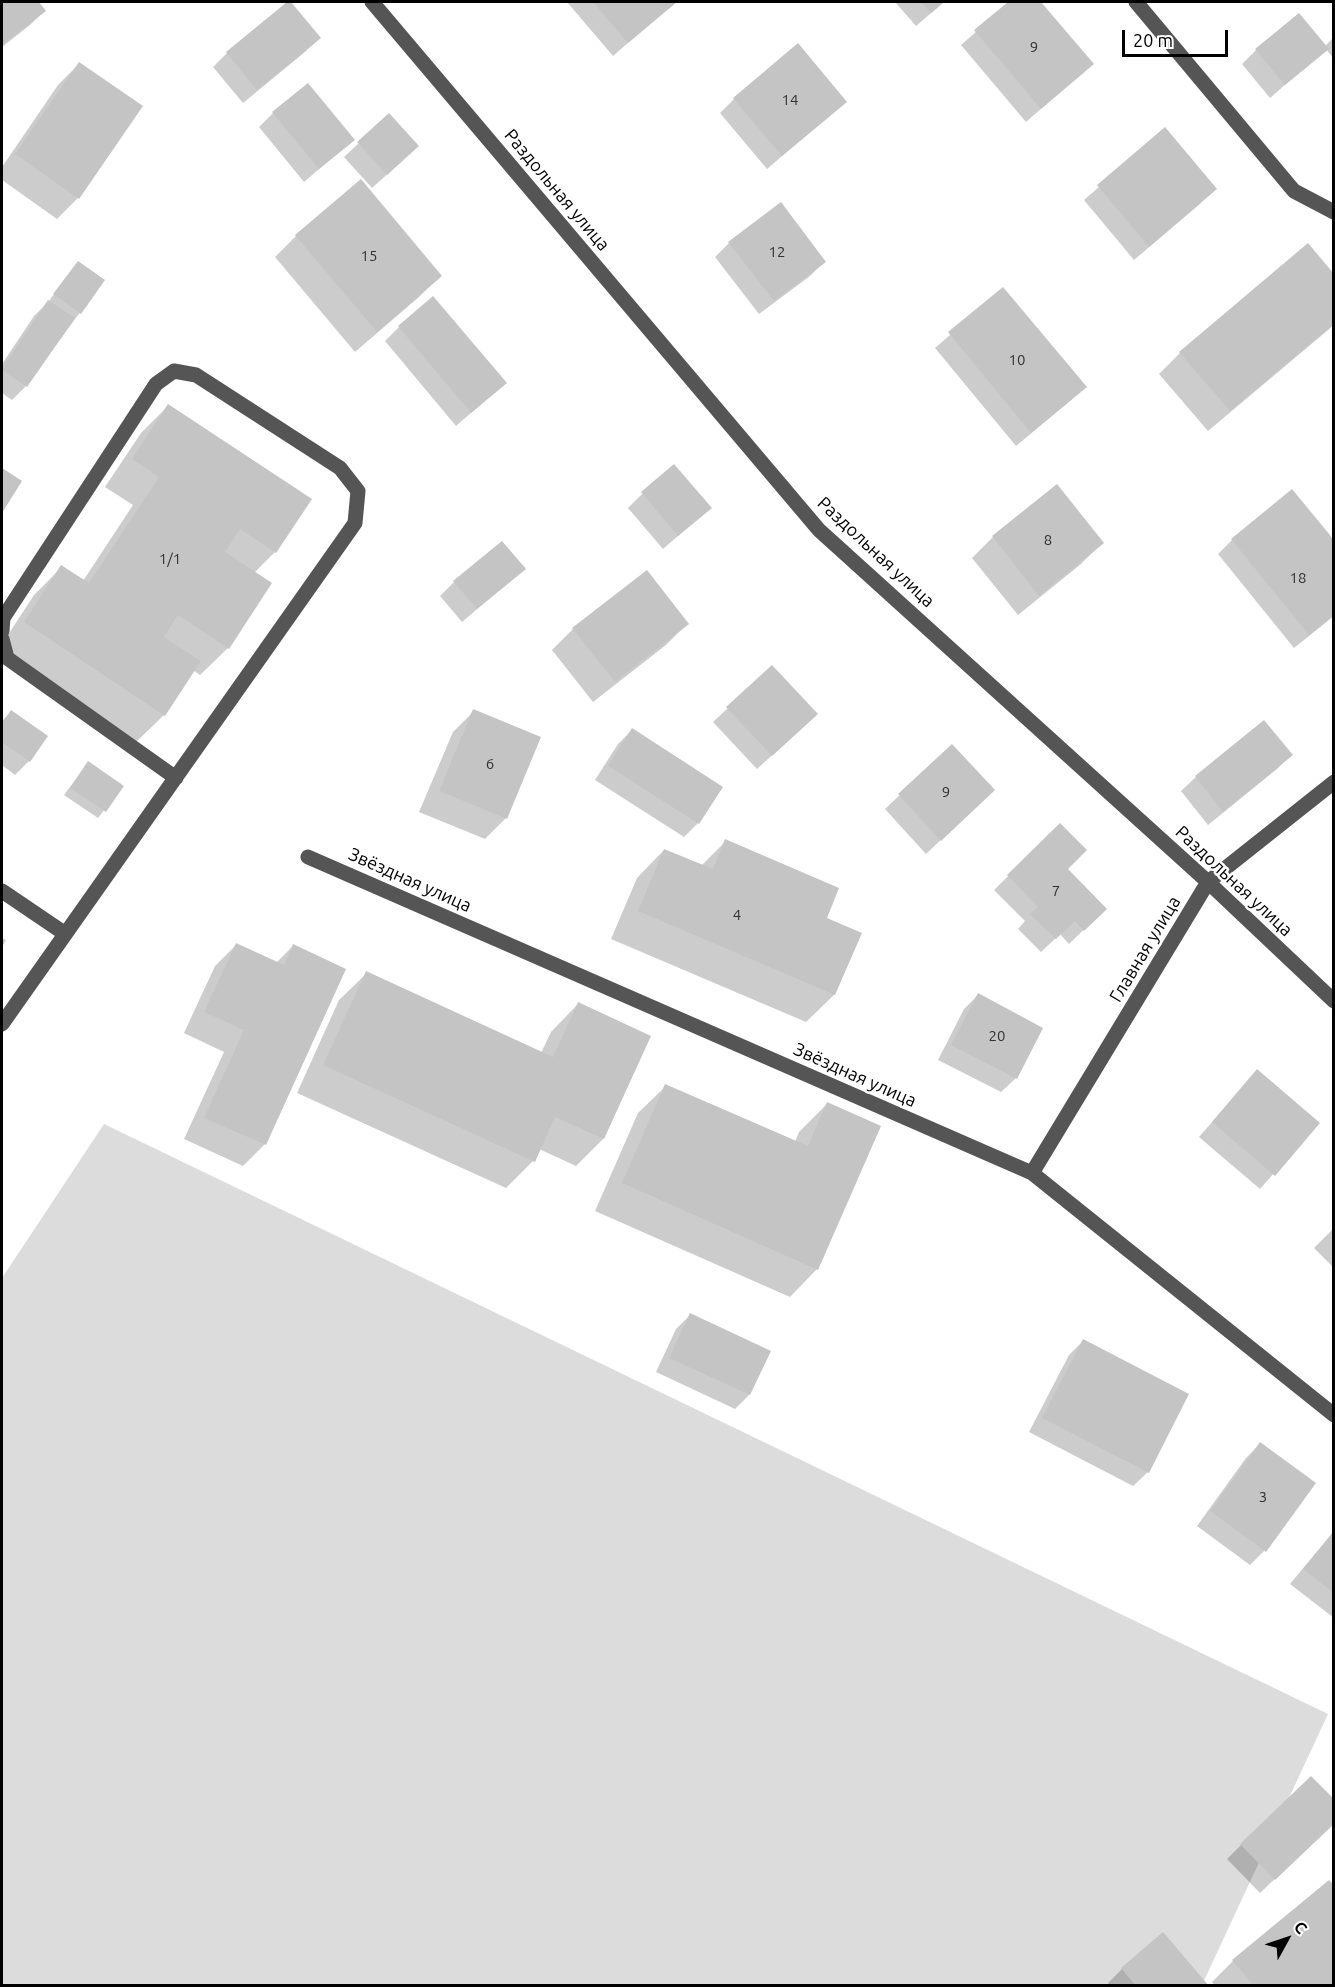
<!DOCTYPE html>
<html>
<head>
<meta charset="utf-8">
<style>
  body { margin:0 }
  #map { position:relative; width:1335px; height:1987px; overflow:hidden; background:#fff; font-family:Ubuntu,sans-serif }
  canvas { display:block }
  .frame { position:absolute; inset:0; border:3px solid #000; pointer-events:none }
  .north { position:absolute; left:1257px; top:1909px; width:60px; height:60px; -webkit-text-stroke:4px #fff; paint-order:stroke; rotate:50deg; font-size:16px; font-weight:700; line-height:24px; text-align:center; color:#000 }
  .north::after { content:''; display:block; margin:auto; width:21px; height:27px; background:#000; clip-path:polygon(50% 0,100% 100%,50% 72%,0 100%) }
  .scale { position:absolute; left:1122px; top:30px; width:106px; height:27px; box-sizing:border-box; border:3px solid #000; border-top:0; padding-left:8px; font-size:18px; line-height:21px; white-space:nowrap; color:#000; -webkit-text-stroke:4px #fff; paint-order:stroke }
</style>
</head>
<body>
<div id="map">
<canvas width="1335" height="1987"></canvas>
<div class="frame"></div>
<div class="north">С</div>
<div class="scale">20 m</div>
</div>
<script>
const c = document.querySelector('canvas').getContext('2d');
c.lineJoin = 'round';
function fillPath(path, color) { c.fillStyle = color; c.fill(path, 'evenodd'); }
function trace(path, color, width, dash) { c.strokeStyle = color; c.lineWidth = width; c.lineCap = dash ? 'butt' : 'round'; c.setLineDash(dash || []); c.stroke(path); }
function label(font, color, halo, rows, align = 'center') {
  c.font = font + ' Ubuntu,sans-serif'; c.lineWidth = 5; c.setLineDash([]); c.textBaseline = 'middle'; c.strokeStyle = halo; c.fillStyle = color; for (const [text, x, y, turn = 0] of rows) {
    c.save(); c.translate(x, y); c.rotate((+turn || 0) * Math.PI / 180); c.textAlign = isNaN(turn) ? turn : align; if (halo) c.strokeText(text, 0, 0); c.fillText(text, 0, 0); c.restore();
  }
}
const green = new Path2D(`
  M104 1124 1328 1714 1202 1985 2 1986V1278Z`);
const shadow = new Path2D(`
  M2 2H37L44 11 30 25 2 47Z
  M289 2 319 38 305 52 243 103 213 67 227 53Z
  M567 2H675L613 56Z
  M895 2H944L916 26Z
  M1010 2H1039L1092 64 1026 122 961 45Z
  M1334 37V59L1326 49 1270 98 1242 64 1256 50 1325 46Z
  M79 64 78 198 57 219 2 180V167L58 85Z
  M734 99 845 102 767 169 720 113Z
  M273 113 353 140 304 182 259 127Z
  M389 115 403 160 372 188 344 157Z
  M1165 130 1201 203 1134 260 1084 200Z
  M296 236 440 276 419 297 355 352 275 257Z
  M729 243 824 262 810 276 759 314 715 257Z
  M78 263 103 281 26 386 12 400 2 393V364L34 316 48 302Z
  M1334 276V325L1208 431 1159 374 1180 353Z
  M1003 289 1085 387 1070 401 1016 446 935 348Z
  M399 327 505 383 456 426 385 341Z
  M168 406 275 552 254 573 228 648 200 675 193 670 164 715 136 742 2 653V644L34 595 62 567 83 581 133 505 105 487 141 433Z
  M2 470 20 482 2 510Z
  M1056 486 1102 543 1081 564 1018 615 972 558 993 537Z
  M1292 491 1334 542V616L1294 648 1218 554 1232 540Z
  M642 494 710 508 663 549 628 508Z
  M524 569 462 622 440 596 454 582Z
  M687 624 666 645 593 702 552 650 573 629Z
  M728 708 802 728 757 769 713 722Z
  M474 711 506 818 485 839 419 812 453 732Z
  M11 712 29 761 15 775 2 765V721Z
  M1264 722 1291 755 1277 769 1208 825 1181 791 1196 777Z
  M632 730 698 823 684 837 595 780 618 744Z
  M952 746 979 804 926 854 885 809Z
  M88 763 122 787 98 818 64 795Z
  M1060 825 1066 869 1105 909 1069 944 1060 934 1041 952 1018 929 1025 921 994 890Z
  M726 841 825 919 860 934 834 995 806 1022 611 939 637 878 664 850 701 866Z
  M2 938 6 940 2 947Z
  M236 945 276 963 293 946 344 970 264 1145 243 1166 184 1139 224 1052 184 1033 215 966Z
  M367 973 541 1053 551 1032 578 1004 603 1139 576 1166 539 1149 533 1161 506 1188 297 1093 339 1000Z
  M978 995 1016 1078 1001 1092 938 1060 964 1009Z
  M1257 1071 1318 1123 1260 1189 1199 1137Z
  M666 1086 795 1142 799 1132 827 1104 817 1269 790 1297 595 1211 638 1113Z
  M1334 1228V1268L1314 1248Z
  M690 1315 769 1352 749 1395 735 1409 656 1372 676 1329Z
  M1083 1341 1148 1472 1133 1486 1029 1432 1069 1355Z
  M1260 1444 1264 1551 1250 1565 1197 1526 1246 1458Z
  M1334 1531V1618L1290 1584Z
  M1334 1823 1260 1893 1227 1859 1241 1845Z
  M1233 1961 1334 1986H1215L1212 1982Z
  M1122 1969 1207 1986H1110L1108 1983Z`);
const building = new Path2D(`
  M2 2H39L46 11 2 45Z
  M287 2H291L321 38 257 90 226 52Z
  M593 2H677L628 43Z
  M921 2H944L931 13Z
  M1008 2H1041L1094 64 1041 109 974 30Z
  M1299 13 1329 49 1285 85 1255 49Z
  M798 43 847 102 782 156 733 98Z
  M79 62 143 106 79 199 15 154Z
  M308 83 355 140 319 169 272 112Z
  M389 113 419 146 387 175 357 142Z
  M1165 127 1217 189 1149 247 1097 185Z
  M361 179 442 276 377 332 295 235Z
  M781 202 826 262 774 301 728 242Z
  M1308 243 1334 274V324L1230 411 1179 352Z
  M78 261 105 280 81 314 53 294Z
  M1003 287 1087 387 1031 433 948 332Z
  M433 296 507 383 471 413 398 326Z
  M48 300 75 318 27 387 2 370V368Z
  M168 404 312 499 276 553 240 529 225 552 272 583 229 649 178 615 164 637 201 661 165 716 24 622 61 565 89 583 159 477 132 459Z
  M674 464 712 508 678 536 641 492Z
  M2 468 22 481 2 513Z
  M1057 484 1104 543 1039 596 992 536Z
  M1292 489 1334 540V615L1309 635 1231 539Z
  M502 541 526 569 477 609 453 581Z
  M647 570 689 624 615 682 572 628Z
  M772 665 818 714 772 756 726 707Z
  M473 709 541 737 507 819 439 791Z
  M11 710 48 736 30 762 2 742V723Z
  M1264 720 1293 755 1223 812 1195 776Z
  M632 728 723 787 699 824 608 766Z
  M952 744 995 790 941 841 898 794Z
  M88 761 124 786 106 812 70 788Z
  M1060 823 1087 850 1068 869 1107 909 1084 931 1075 921 1056 939 1030 914 1038 907 1007 875Z
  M725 839 839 888 827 918 862 933 835 995 638 911 664 849 713 869Z
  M236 943 284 965 293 944 346 969 266 1145 204 1118 244 1030 204 1012Z
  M366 971 553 1057 578 1002 651 1036 604 1139 555 1117 535 1162 323 1065Z
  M978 993 1043 1028 1017 1079 951 1045Z
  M1257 1069 1320 1123 1275 1176 1212 1122Z
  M665 1084 808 1146 827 1102 881 1126 818 1270 622 1183Z
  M690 1313 771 1351 750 1395 669 1358Z
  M1083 1339 1189 1394 1149 1473 1042 1418Z
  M1260 1442 1316 1483 1266 1552 1210 1511Z
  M1334 1531V1593L1303 1569Z
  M1311 1776 1334 1799V1824L1275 1880 1240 1844Z
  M1329 1880 1334 1885V1986H1254L1232 1960Z
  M1163 1932 1209 1986H1136L1121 1968Z`);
const minor = new Path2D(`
  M372 2 819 530 1208 882 1334 1001
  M1136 2 1294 191 1334 212
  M2 631 3 618 156 384 174 371 196 375 340 468 358 491 355 523 2 1024
  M2 639 7 658 176 778
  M308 857 1032 1173 1334 1415
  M2 891 64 933
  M1032 1173 1208 882 1334 782`);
const numberNames = [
  ["9",1034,47],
  ["14",790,100],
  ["12",777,252],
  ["15",369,256],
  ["10",1017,360],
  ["8",1048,540],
  ["1/1",170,559],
  ["18",1298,578],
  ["6",490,764],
  ["9",946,792],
  ["7",1056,891],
  ["4",737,915],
  ["20",997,1036],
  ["3",1263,1497]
];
const streetNames = [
  ["Раздольная улица",557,190,50],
  ["Раздольная улица",876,552,43],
  ["Звёздная улица",410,880,24],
  ["Раздольная улица",1234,881,43],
  ["Главная улица",1145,949,-59],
  ["Звёздная улица",855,1075,24]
];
fillPath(green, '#dcdcdc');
fillPath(shadow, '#0003');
fillPath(building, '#c4c4c4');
trace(minor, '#555', 15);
label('15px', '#313131', null, numberNames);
label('18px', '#000', '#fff', streetNames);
</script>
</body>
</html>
